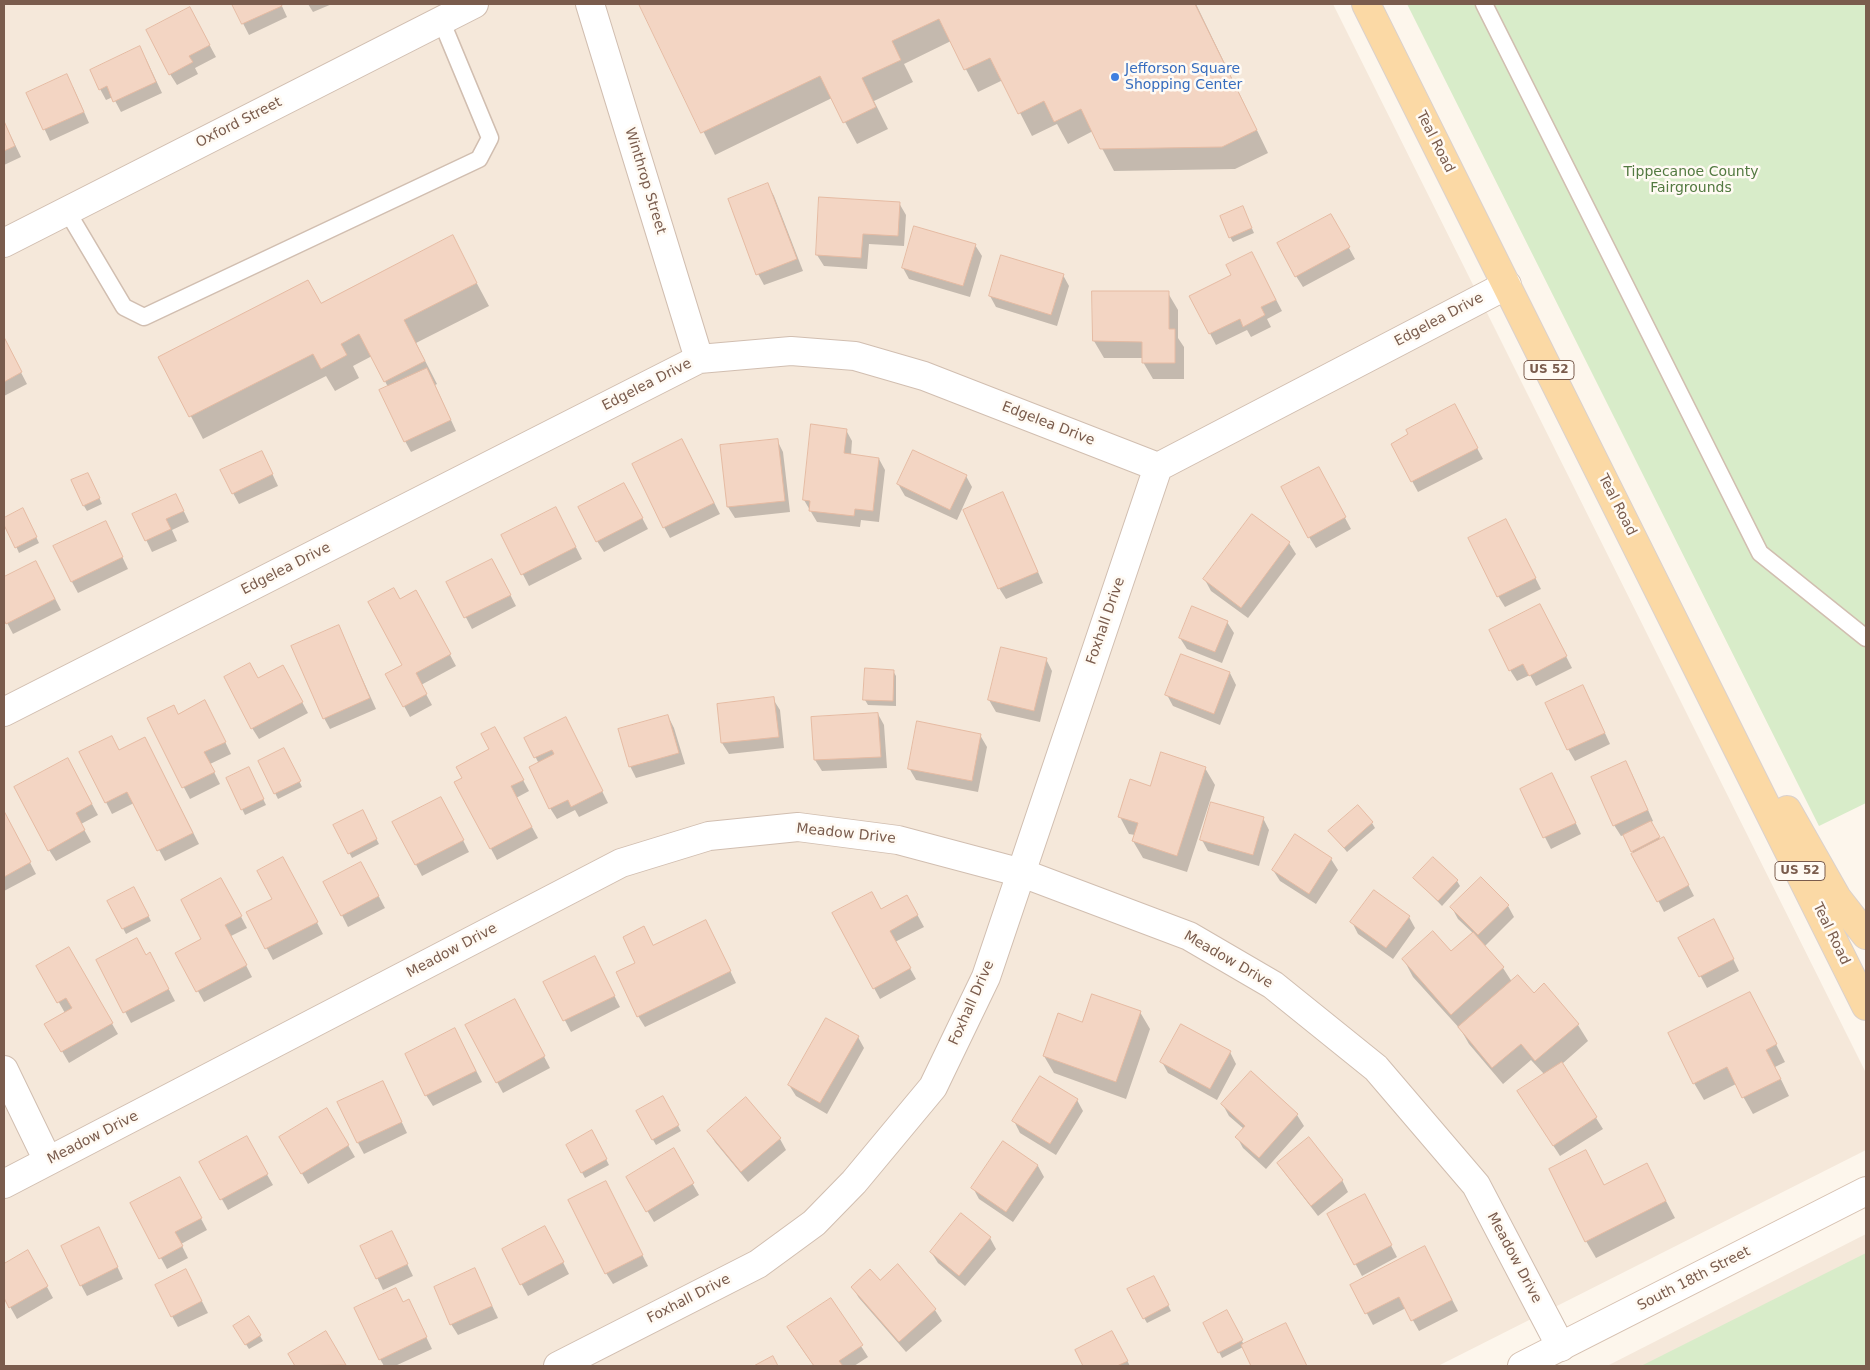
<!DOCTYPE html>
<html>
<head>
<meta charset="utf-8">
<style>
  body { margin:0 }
  #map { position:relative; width:1870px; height:1370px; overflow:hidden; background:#fdf6ec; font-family:"DejaVu Sans",sans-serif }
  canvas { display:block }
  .frame { position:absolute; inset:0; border:5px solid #7a5c4d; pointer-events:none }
</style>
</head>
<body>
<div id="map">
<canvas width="1870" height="1370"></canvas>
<div class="frame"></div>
</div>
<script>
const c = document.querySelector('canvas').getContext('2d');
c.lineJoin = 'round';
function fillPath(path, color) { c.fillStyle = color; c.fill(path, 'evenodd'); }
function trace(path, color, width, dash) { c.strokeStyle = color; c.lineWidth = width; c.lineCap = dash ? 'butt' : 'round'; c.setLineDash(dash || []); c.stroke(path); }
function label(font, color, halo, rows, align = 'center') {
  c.font = font + ' "DejaVu Sans",sans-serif'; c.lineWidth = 5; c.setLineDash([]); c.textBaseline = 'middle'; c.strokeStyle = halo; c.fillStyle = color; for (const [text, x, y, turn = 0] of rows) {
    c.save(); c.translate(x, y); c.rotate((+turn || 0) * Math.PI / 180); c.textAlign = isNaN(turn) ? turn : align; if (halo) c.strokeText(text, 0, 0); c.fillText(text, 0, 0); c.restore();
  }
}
const residential = new Path2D(`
  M4 4H1333L1866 1073V1150L1438 1366H4Z
  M1866 1234V1366H1607Z`);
const green = new Path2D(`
  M1407 4H1866V803L1819 826Z
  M1866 1253V1366H1641Z`);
const shadow = new Path2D(`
  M233 4H281L287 17 249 35Z
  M308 4H332L313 12Z
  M640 4H1196L1268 153 1235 169 1114 171 1093 131 1068 144 1057 124 1032 136 1003 80 978 92 951 41 904 64 913 82 874 101 888 129 857 144 832 98 715 155Z
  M196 20 216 57 195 68 198 74 177 85 170 74Z
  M146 59 162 93 121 112 113 97 106 100 100 89Z
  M73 87 89 123 50 141 28 93Z
  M4 122 21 157 4 165Z
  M768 185 774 196 803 271 764 285 758 274Z
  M899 203 906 215 904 246 869 244 867 269 824 266 817 255Z
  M1245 213 1254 233 1233 242 1230 237Z
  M1331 215 1355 259 1303 287 1296 276Z
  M452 237 489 306 416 343 437 384 435 385 456 431 411 452 405 441 388 387 372 356 353 366 359 378 335 391 326 376 203 439 160 358 321 304Z
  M975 245 982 256 970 297 909 279 903 268Z
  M1258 265 1282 311 1267 319 1271 327 1251 337 1247 330 1216 345 1191 297Z
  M1063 275 1069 286 1057 326 996 307 990 296Z
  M1094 292 1168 293 1178 310V338L1184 347V379H1153L1143 362V358H1104L1094 341Z
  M4 340 27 384 4 396Z
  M1460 417 1483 459 1418 492 1412 481Z
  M846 430 852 441 851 455 879 459 885 470 879 522 861 520 860 527 817 522 804 500Z
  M777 440 783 452 790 512 735 518 728 507 721 446Z
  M688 451 720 514 670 538 664 527Z
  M262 452 278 486 239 504 233 493Z
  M966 476 972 487 957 520 905 496 898 484Z
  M91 479 102 504 87 511 84 506Z
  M1324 479 1351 529 1316 548 1309 537Z
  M1003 494 1043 583 1006 599 999 588Z
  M176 495 189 522 172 530 177 541 152 552 134 515Z
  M630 495 648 529 604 552 597 541Z
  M23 510 39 543 19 553 4 519Z
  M562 520 582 559 529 586 503 536Z
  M106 523 128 569 78 593 72 582Z
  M1512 532 1541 589 1505 607 1498 596Z
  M1289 543 1296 554 1248 618 1211 591 1205 580Z
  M36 562 61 610 13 634 4 617V578Z
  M498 571 516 606 472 629 448 583Z
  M400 601 422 603 456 666 421 685 432 705 410 717 404 706Z
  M1546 617 1572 668 1536 686 1530 675 1517 681 1510 670Z
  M1227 622 1234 633 1222 663 1187 649 1180 638Z
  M344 638 376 709 330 729 324 718Z
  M1182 655 1230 673 1236 685 1220 725 1173 706 1167 695Z
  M1046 659 1052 671 1040 722 996 712 989 700Z
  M893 671 896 676V706L868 705 865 700Z
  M289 678 308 713 259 739 252 728 258 680Z
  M1589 698 1610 744 1575 761 1568 749Z
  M773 699 780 710 784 748 729 754 722 743Z
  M211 713 231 754 210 764 220 784 190 799 148 719Z
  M878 714 884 725 887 768 822 771 815 760Z
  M668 716 674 728 685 764 636 778 630 766Z
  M566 719 608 803 579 817 575 810 557 819 550 808 539 764 526 738Z
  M980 735 987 747 978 792 916 780 909 768Z
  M145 738 199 844 165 861 134 803 112 814 81 753 119 751Z
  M501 740 529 791 516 798 538 838 497 860 456 783 464 779Z
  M286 754 302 787 278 799 259 761Z
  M1205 768 1215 785 1187 872 1143 858 1133 841 1135 835 1129 834 1120 817 1151 787Z
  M74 771 98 815 81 824 91 842 56 861 49 850Z
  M251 774 266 805 245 815 227 779Z
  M1632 774 1653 821 1651 822 1660 840 1670 850 1694 896 1664 912 1624 835 1621 836 1614 825Z
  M1558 786 1581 834 1551 849 1521 790Z
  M447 809 469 852 422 876 394 823Z
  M4 813 36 874 4 891Z
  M365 817 379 844 352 858 335 826Z
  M1263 818 1269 830 1259 866 1208 851 1202 840Z
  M1372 823 1375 828 1347 852 1330 831Z
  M1331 859 1338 870 1316 904 1280 881 1273 870Z
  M289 870 323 934 273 960 248 913 273 899Z
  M367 874 385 908 348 927 325 882Z
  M1415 878 1457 881 1460 886 1442 906Z
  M227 890 247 928 231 936 252 977 204 1002 177 953 203 939Z
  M137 894 151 921 126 934 109 902Z
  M907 896 924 927 895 942 916 979 880 999 874 988 881 911Z
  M1508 906 1514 917 1484 947 1503 968 1512 982 1578 1025 1588 1041 1562 1064 1603 1129 1560 1156 1525 1102 1544 1074 1531 1060 1503 1084 1469 1044 1461 1030 1413 977 1404 960 1451 953 1473 933 1458 919 1452 908Z
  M1409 917 1415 928 1393 959 1358 934 1352 922Z
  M706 921 736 983 645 1027 638 1016 637 963 653 946Z
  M1720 932 1739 971 1707 988 1680 938Z
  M68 948 118 1034 69 1063 46 1024 65 1013 38 966Z
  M146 956 156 965 175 1001 131 1023 98 960Z
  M601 969 620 1007 571 1032 545 982Z
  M1750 993 1785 1062 1775 1067 1789 1096 1753 1114 1736 1084 1704 1100 1694 1083Z
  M521 1012 550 1068 503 1093 497 1082Z
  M1140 1012 1150 1029 1126 1099 1054 1073 1044 1056Z
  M858 1037 864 1048 827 1114 796 1096 789 1085Z
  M461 1041 482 1082 433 1106 426 1095Z
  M1230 1052 1236 1064 1217 1100 1168 1073 1162 1062Z
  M1251 1073 1297 1115 1304 1126 1266 1169 1243 1148 1237 1137 1244 1129 1229 1116 1223 1105Z
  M388 1093 407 1133 364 1154 358 1143Z
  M663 1098 681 1131 656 1145 637 1112Z
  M1077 1100 1083 1111 1056 1155 1020 1133 1014 1121Z
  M327 1110 355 1157 308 1184 281 1137Z
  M708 1131 780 1139 786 1150 748 1182 715 1142Z
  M595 1137 609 1165 585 1178 567 1145Z
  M246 1138 273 1185 228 1210 201 1162Z
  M1003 1143 1038 1166 1044 1177 1013 1222 979 1199 973 1188Z
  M673 1150 699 1195 654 1222 627 1177Z
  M1278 1164 1342 1180 1348 1192 1318 1216Z
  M1647 1165 1675 1218 1596 1258 1586 1241Z
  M186 1190 207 1230 181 1244 188 1258 167 1269 161 1258Z
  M611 1194 648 1266 613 1284 606 1273Z
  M1371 1207 1397 1257 1362 1276 1329 1215Z
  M392 1233 413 1276 383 1290 362 1246Z
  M990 1238 996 1249 965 1286 938 1263 931 1252Z
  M551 1239 569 1274 528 1296 503 1250Z
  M105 1240 123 1279 87 1296 81 1285Z
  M28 1252 53 1298 17 1319 4 1296V1266Z
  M1431 1259 1458 1311 1419 1331 1406 1308 1373 1325 1352 1285Z
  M475 1270 498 1318 458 1335 451 1324Z
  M192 1282 208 1313 178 1327 172 1316Z
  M880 1282 935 1310 942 1321 906 1352 859 1298 852 1287Z
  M1157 1283 1171 1311 1147 1323 1144 1318Z
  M831 1299 868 1357 854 1366H814L795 1339Z
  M403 1303 414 1312 432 1349 395 1366H384L380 1359Z
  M1227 1312 1244 1345 1286 1325 1307 1366H1253L1243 1347 1222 1358 1205 1324Z
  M249 1317 263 1341 249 1349 234 1326Z
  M326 1333 345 1366H296L290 1355Z
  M1118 1344 1130 1366H1084L1077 1351Z`);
const building = new Path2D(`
  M232 4H281L282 6 242 24Z
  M639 4H1195L1257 130 1222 147 1100 149 1081 109 1054 122 1044 101 1018 114 990 58 964 70 939 19 892 41 901 60 862 78 876 107 843 123 820 76 701 133Z
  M190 7 210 45 189 56 193 62 169 75 146 30Z
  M140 46 156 82 113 102 107 86 99 90 90 70Z
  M67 74 84 112 43 130 26 93Z
  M4 121 15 146 4 151Z
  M768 183 797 259 756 275 728 199Z
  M819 197 900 202 898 236 863 234 861 258 816 255Z
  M1243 206 1252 228 1229 238 1220 216Z
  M1331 214 1350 247 1295 277 1277 243Z
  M914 226 976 244 963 286 902 268Z
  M453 235 477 283 404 320 425 361 384 382 359 334 341 344 347 355 321 369 313 354 189 417 158 357 308 280 321 303Z
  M1252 252 1276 300 1261 307 1265 315 1243 327 1240 319 1209 334 1189 296 1231 275 1226 265Z
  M1001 255 1064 274 1051 315 989 296Z
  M1092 291H1169V329H1175V363H1142V342L1093 341Z
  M4 337 22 372 4 382Z
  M427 368 451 420 404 442 379 390Z
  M1455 404 1478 448 1411 482 1391 444 1408 434 1406 430Z
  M811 424 847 429 844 453 879 458 873 511 855 509 854 516 809 511 810 501 803 500Z
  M682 439 714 503 663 528 632 464Z
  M778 439 785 501 727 507 720 445Z
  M913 450 967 475 950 510 897 484Z
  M262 451 273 474 232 494 220 470Z
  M1319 467 1346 517 1308 538 1281 487Z
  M88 473 100 498 83 506 71 480Z
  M624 483 643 518 596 542 578 507Z
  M1003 492 1038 572 998 589 963 510Z
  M176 494 184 511 166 519 171 529 145 541 132 514Z
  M556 507 576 547 521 575 501 535Z
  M23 508 37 537 15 548 4 525V518Z
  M1252 514 1290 542 1241 608 1203 579Z
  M1506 519 1536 578 1497 597 1468 538Z
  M106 521 123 557 71 582 53 546Z
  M492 559 511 595 464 618 446 582Z
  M36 561 55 599 6 624 4 620V577Z
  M394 588 400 599 416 590 451 654 416 673 427 694 403 707 385 674 402 665 368 602Z
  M1540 604 1567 656 1529 676 1523 664 1509 671 1489 630Z
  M1192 606 1228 621 1215 652 1179 638Z
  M339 625 370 698 323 719 291 646Z
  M1001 647 1047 658 1034 711 988 700Z
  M1181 654 1230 672 1214 714 1165 695Z
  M250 663 258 678 283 665 303 702 251 729 224 677Z
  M865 668 894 670 893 701 863 700Z
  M1583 685 1605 733 1567 750 1545 703Z
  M774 697 779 737 721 743 717 704Z
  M205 700 226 742 204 752 215 772 182 788 147 718 174 705 178 714Z
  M878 713 881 757 814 760 811 717Z
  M668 715 679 753 629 767 618 729Z
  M566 717 603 791 571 807 568 800 549 809 529 767 554 754 552 750 534 758 524 738Z
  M917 721 981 734 972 781 908 769Z
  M495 727 524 780 511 786 532 827 490 849 454 782 462 778 456 767 489 749 481 734Z
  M112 736 119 750 145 737 193 833 157 851 127 792 105 803 79 752Z
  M284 748 301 781 274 794 258 761Z
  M1161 752 1206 767 1177 856 1132 841 1138 823 1118 817 1130 779 1150 786Z
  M68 758 92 804 76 813 85 830 48 851 14 787Z
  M1626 761 1648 810 1613 826 1591 777Z
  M249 767 264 799 241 810 226 778Z
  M1552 773 1576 823 1543 838 1520 789Z
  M441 797 464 840 415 865 392 822Z
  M1211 802 1264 817 1253 855 1200 840Z
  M1358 805 1373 822 1344 848 1328 831Z
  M363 810 377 839 348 854 333 825Z
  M4 811 31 862 4 877Z
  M1651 821 1660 837 1631 852 1623 835Z
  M1295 834 1332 858 1309 894 1272 870Z
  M1664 837 1689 885 1657 902 1631 854Z
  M283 857 318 922 265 949 246 912 272 899 257 871Z
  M1433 857 1458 880 1438 901 1413 878Z
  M361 862 379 896 341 916 323 882Z
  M1481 877 1509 905 1478 935 1450 907Z
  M221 878 242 916 225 925 247 965 196 992 175 953 201 939 181 900Z
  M134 887 149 916 122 929 107 901Z
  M1374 890 1410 916 1386 948 1350 922Z
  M872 892 881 909 907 895 918 915 890 931 911 968 873 989 832 913Z
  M1714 919 1734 959 1699 977 1678 938Z
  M706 920 731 971 637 1017 616 972 635 963 623 937 644 926 653 945Z
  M1433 931 1451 951 1473 932 1504 967 1451 1015 1402 959Z
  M137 938 146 955 150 952 169 989 123 1013 96 960Z
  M69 947 113 1023 61 1052 44 1024 72 1008 66 998 57 1003 36 966Z
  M595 956 615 996 563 1021 543 982Z
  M1518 975 1534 993 1544 983 1579 1024 1535 1061 1521 1044 1492 1068 1458 1027Z
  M1750 992 1777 1044 1766 1050 1781 1079 1742 1098 1727 1067 1693 1084 1668 1033Z
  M1092 994 1141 1011 1116 1082 1043 1056 1058 1013 1082 1022Z
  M515 999 545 1056 496 1083 465 1025Z
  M826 1018 859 1036 820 1103 788 1085Z
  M1181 1024 1231 1051 1210 1089 1160 1062Z
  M455 1028 476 1071 425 1096 405 1054Z
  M1562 1062 1597 1117 1553 1146 1517 1091Z
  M1251 1071 1298 1114 1259 1158 1235 1137 1245 1126 1221 1104Z
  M1040 1076 1078 1099 1050 1144 1012 1121Z
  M383 1081 402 1122 357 1143 337 1102Z
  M663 1096 679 1125 652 1140 636 1111Z
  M746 1097 781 1138 741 1172 707 1131Z
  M327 1108 349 1145 301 1174 279 1137Z
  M592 1130 607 1159 581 1173 566 1145Z
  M247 1136 268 1174 220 1200 199 1162Z
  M1309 1137 1343 1180 1311 1206 1277 1163Z
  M1003 1141 1038 1165 1006 1212 971 1188Z
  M674 1148 694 1183 646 1212 626 1177Z
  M1586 1150 1604 1185 1647 1163 1666 1201 1585 1242 1549 1169Z
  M180 1177 202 1218 175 1232 183 1246 159 1259 130 1203Z
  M606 1181 643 1255 605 1274 568 1200Z
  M1365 1194 1392 1245 1354 1265 1327 1214Z
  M961 1213 991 1237 959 1276 930 1252Z
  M545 1226 564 1262 520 1285 502 1249Z
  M99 1227 118 1267 80 1286 61 1246Z
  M392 1231 408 1264 376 1279 360 1246Z
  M1425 1246 1452 1300 1411 1321 1399 1297 1365 1314 1350 1285Z
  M28 1250 48 1286 9 1308 4 1298V1264Z
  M898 1264 936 1309 899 1342 851 1287 870 1269 880 1280Z
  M475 1268 492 1306 450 1325 434 1287Z
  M186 1269 202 1301 171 1317 155 1285Z
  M1154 1276 1169 1305 1143 1319 1127 1289Z
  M396 1288 403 1302 409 1299 427 1337 379 1360 354 1308Z
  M831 1298 863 1345 839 1361 843 1366H814L787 1327Z
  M1227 1310 1243 1340 1218 1353 1203 1323Z
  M249 1316 261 1335 245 1345 233 1326Z
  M1286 1323 1307 1366H1251L1241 1345Z
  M326 1331 346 1365 295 1366 288 1354Z
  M1112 1331 1128 1361 1117 1366H1083L1075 1350Z
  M773 1356 778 1366H754Z`);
const service = new Path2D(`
  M1484 4 1760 553 1866 638
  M67 211 124 307 144 317 479 159 490 138 441 20`);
const minor = new Path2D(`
  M590 4 699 359
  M4 243 474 4
  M4 712 699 359 791 351 855 356 924 376 1158 467 1507 285
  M4 1070 48 1161
  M4 1184 621 863 709 836 798 827 898 840 1022 873 1189 936 1273 985 1376 1068 1476 1185 1561 1347
  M558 1366 758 1264 814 1223 854 1182 933 1087 986 977 1158 467`);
const secondary = new Path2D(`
  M1522 1366 1866 1191`);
const primary = new Path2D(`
  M1366 4 1866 1006
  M1787 810 1837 898 1866 935`);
const markers = [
  [1115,77,5,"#3f7fe0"]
];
const shields = [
  [1549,370,50],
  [1800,871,50]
];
const shieldNames = [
  ["US 52",1549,370],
  ["US 52",1800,871]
];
const shopNames = [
  ["Jefforson Square",1125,69],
  ["Shopping Center",1125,85]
];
const streetNames = [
  ["Oxford Street",239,123,-27],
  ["Teal Road",1435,142,63],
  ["Winthrop Street",645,181,73],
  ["Edgelea Drive",1439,320,-28],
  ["Edgelea Drive",647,385,-27],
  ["Edgelea Drive",1048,424,21],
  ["Teal Road",1617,505,63],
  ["Edgelea Drive",286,569,-27],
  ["Foxhall Drive",1106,621,-71],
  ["Meadow Drive",846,834,6],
  ["Teal Road",1831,934,64],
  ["Meadow Drive",452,951,-28],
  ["Meadow Drive",1228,960,30],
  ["Foxhall Drive",972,1003,-66],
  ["Meadow Drive",93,1138,-27],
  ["Meadow Drive",1514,1258,62],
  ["South 18th Street",1694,1279,-27],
  ["Foxhall Drive",689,1299,-27]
];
const parkNames = [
  ["Tippecanoe County",1691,172],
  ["Fairgrounds",1691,188]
];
fillPath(residential, '#f5e8da');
fillPath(green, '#d8ecc9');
fillPath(shadow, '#0003');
fillPath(building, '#f3d5c3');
trace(building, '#e6bba3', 1);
trace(service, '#d1beb0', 19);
trace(minor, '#d1beb0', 30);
trace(secondary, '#d6c0b0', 30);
trace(primary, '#dad1cd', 30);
trace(service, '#fff', 16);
trace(minor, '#fff', 28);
trace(secondary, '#fff', 28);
trace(primary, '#fbd9a5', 28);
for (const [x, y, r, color] of markers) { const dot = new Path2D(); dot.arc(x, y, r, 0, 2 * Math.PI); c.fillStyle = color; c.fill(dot); trace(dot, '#fffaf3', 2); }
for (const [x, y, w] of shields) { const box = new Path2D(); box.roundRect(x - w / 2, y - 9.5, w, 19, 4); c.fillStyle = '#fffaf3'; c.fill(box); trace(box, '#7a5c4d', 1); }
label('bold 12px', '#7a5c4d', null, shieldNames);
label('14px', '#366cbe', '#fffaf3', shopNames, 'left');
label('14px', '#7a5c4d', '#fffaf3', streetNames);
label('14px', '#537a41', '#fffaf3', parkNames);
</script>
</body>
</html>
